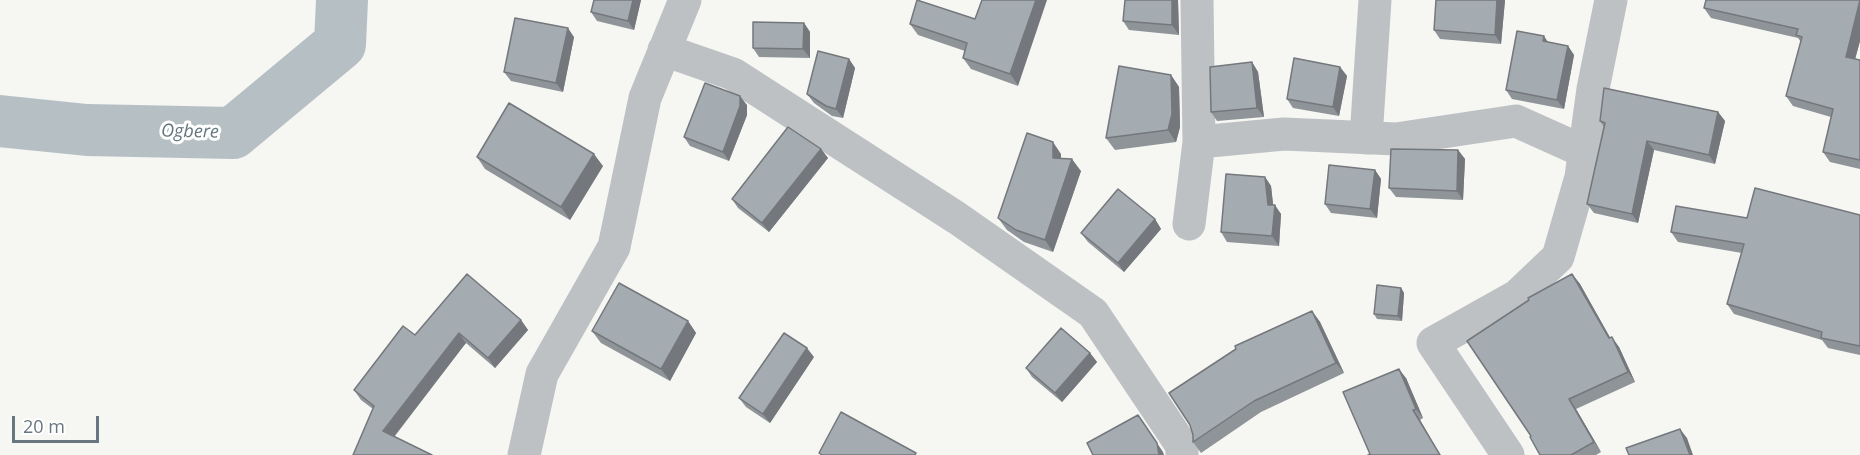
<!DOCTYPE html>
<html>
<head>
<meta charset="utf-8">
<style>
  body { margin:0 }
  #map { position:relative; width:1860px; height:455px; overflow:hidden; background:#f6f6f3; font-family:"Open Sans",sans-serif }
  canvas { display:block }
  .scale { position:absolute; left:12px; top:416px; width:87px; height:27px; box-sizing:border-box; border:3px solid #687681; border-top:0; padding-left:8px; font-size:18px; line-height:21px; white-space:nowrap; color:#687681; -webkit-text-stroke:4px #fff; paint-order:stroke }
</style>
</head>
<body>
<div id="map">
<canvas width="1860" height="455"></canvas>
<div class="scale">20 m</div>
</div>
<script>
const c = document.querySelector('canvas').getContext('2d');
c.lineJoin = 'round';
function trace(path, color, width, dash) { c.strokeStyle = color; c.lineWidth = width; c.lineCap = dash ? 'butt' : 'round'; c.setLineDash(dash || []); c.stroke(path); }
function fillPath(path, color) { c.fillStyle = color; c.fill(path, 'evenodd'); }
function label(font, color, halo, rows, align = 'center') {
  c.font = font + ' "Open Sans",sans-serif'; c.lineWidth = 6; c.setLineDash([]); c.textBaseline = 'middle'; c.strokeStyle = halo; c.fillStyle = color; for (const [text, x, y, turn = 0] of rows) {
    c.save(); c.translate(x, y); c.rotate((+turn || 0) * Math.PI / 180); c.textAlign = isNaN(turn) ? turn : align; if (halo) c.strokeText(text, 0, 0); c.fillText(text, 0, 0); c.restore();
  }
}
const river = new Path2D(`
  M0 121 87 130 233 133 340 44 342 0`);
const street = new Path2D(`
  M664 50 733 74 957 218 1093 313 1182 446V455
  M1366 138 1375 0
  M1199 142 1284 134 1396 139 1516 121 1585 152
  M1189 224 1199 142 1197 0
  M524 455 542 374 614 247 645 98 685 0
  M1508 455 1433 343 1517 296 1558 257 1581 177 1593 89 1611 0`);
const wall = new Path2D(`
  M641 0 634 30 597 21 591 12Z
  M1178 0 1179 35 1129 30 1123 21Z
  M1436 0H1505L1501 44 1440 39 1434 30Z
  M1860 0V41L1855 59 1860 60V169L1830 162 1823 152 1831 117 1793 106 1786 96 1801 42 1798 38 1711 18 1704 8Z
  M975 19 1018 86 971 69 963 58 965 51 918 35 910 24Z
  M804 23 810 32V58L759 57 753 48Z
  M574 37 563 92 511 81 504 72Z
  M1548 43 1568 46 1574 55 1564 109 1512 99 1506 90Z
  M849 59 855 68 843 118 832 116 814 103 807 94Z
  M1252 62 1258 72 1264 117 1217 121 1211 112Z
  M1340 67 1347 76 1339 116 1293 108 1287 99Z
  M1171 75 1179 87 1180 127 1176 142 1115 150 1106 138Z
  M747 105V115L729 161 690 146 684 137Z
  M1718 112 1725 121 1715 164 1654 150 1638 223 1594 213 1587 204 1604 127 1600 121Z
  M821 149 828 158 769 232 738 208 732 199Z
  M1458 150 1465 159 1463 200 1396 197 1389 188Z
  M1061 154V158L1081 171 1053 252 1024 242 1007 230 998 218Z
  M477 157 603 166 570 220 485 169Z
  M1375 170 1381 179 1377 218 1331 213 1325 204Z
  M1265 177 1271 186 1273 205 1281 214 1279 246 1227 242 1221 232Z
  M1860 215V355L1828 348 1822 340 1734 314 1727 304 1742 253 1678 242 1671 232 1747 218Z
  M1155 219 1161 229 1124 272 1088 242 1081 233Z
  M1572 274 1580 284 1610 338 1619 347 1635 382 1576 409 1601 452 1596 455H1540L1531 436Z
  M1401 288 1404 293 1402 321 1377 319 1374 314Z
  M1312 311 1320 322 1344 373 1261 412 1201 453 1193 442Z
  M521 320 528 330 495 368 466 343 353 455 373 409 361 400 354 390 415 335Z
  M688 321 696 333 670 381 601 343 592 331Z
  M1090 353 1097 362 1062 402 1032 377 1026 368Z
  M814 357 770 423 746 407 739 398Z
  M1406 378 1423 418 1420 420 1440 455H1368L1370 454Z`);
const shadedWall = new Path2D(`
  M633 0H641L634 30 628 21Z
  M1036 0H1047L1018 86 1010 74Z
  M1172 0H1178L1179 35 1172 25Z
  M1497 0H1505L1501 44 1495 35Z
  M1860 3V41L1853 67 1846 57Z
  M804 23 810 32V58L803 49Z
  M568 28 574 37 563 92 556 83Z
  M1544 36 1550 45 1543 41Z
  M1568 46 1574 55 1564 109 1557 100Z
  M849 59 855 68 843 118 836 109Z
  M1252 62 1258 72 1264 117 1257 108Z
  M1340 67 1347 76 1339 116 1333 107Z
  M1171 75 1179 87 1180 127 1176 142 1168 130Z
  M740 96 747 105V115L729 161 723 152Z
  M1718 112 1725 121 1715 164 1709 155Z
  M1647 141 1654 150 1638 223 1632 214Z
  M1053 142 1061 154V170L1053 158Z
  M821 149 828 158 769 232 762 223Z
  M1458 150 1465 159 1463 200 1457 191Z
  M594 154 603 166 570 220 561 207Z
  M1072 159 1081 171 1053 252 1045 240Z
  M1375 170 1381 179 1377 218 1370 209Z
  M1265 177 1271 186 1274 212 1275 205 1281 214 1279 246 1272 236Z
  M1155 219 1161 229 1124 272 1118 263Z
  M1572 274 1580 284 1616 348 1609 338Z
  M1401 288 1404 293 1402 321 1398 316Z
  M1312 311 1320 322 1344 373 1336 363Z
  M521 320 528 330 495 368 488 358Z
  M688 321 696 333 670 381 661 369Z
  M459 333 466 343 391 441 383 431Z
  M1612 337 1619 347 1635 382 1628 372Z
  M807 348 814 357 770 423 763 414Z
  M1090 353 1097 362 1062 402 1055 393Z
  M1399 369 1406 378 1423 418 1416 409Z
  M1569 399 1576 409 1601 452 1594 442Z
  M1413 410 1420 420 1440 455Z
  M1138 415 1163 452 1164 455H1159Z
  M1680 429 1687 438 1693 455H1690Z`);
const building = new Path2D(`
  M594 0H633L628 21 591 12Z
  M917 0 975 19 982 0H1036L1010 74 963 58 967 43 910 24Z
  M1125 0H1172V25L1123 21Z
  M1436 0H1497L1495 35 1434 30Z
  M1706 0H1860L1846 57 1860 60V160L1823 152 1833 109 1786 96 1802 37 1796 35 1798 29 1704 8Z
  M515 18 568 28 556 83 504 72Z
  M753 22 804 23 803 49 753 48Z
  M1517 31 1544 36 1543 41 1568 46 1557 100 1506 90Z
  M818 51 849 59 836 109 826 106 807 94Z
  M1294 58 1340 67 1333 107 1287 99Z
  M1252 62 1257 108 1211 112 1210 67Z
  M1119 66 1171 75 1172 114 1168 130 1106 138Z
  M705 83 740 96V106L723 152 684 137Z
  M1604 88 1718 112 1709 155 1647 141 1632 214 1587 204 1605 123 1600 121Z
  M509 103 594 154 561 207 477 157Z
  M788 127 821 149 762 223 732 199Z
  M1027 133 1053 142V158L1072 159 1045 240 1016 230 998 218Z
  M1391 149 1458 150 1457 191 1389 188Z
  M1329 165 1375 170 1370 209 1325 204Z
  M1226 174 1265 177 1268 205H1275L1272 236 1221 232Z
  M1755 188 1860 215V346L1821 338 1822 332 1727 304 1744 244 1671 232 1676 206 1747 218Z
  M1118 189 1155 219 1118 263 1081 233Z
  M467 274 521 320 488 358 459 333 383 431 432 455H353L374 406 354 390 403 326 415 335Z
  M1572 274 1609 338 1612 337 1628 372 1569 399 1594 442 1571 455H1540L1530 437 1531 436 1467 341 1529 300 1528 298Z
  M619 283 688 321 661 369 592 331Z
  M1377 285 1401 288 1398 316 1374 314Z
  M1312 311 1336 363 1254 401 1193 442V435L1190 425 1169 393 1236 349 1235 346Z
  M1061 328 1090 353 1055 393 1026 368Z
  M784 333 807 348 763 414 739 398Z
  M1399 369 1416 409 1413 410 1440 455H1368L1370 454 1343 392Z
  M841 412 916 453 915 455H822L819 453Z
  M1138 415 1157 443 1159 455H1093L1087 443Z
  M1680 429 1690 455H1629L1626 448Z`);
const waterNames = [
  ["Ogbere",190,132,1]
];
trace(river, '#b6c0c4', 52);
trace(street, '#bdc1c4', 33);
fillPath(wall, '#8e9498');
fillPath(shadedWall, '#74787c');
fillPath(building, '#a5acb1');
trace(building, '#74787c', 1.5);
label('italic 18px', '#64767d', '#fff', waterNames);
</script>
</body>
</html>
